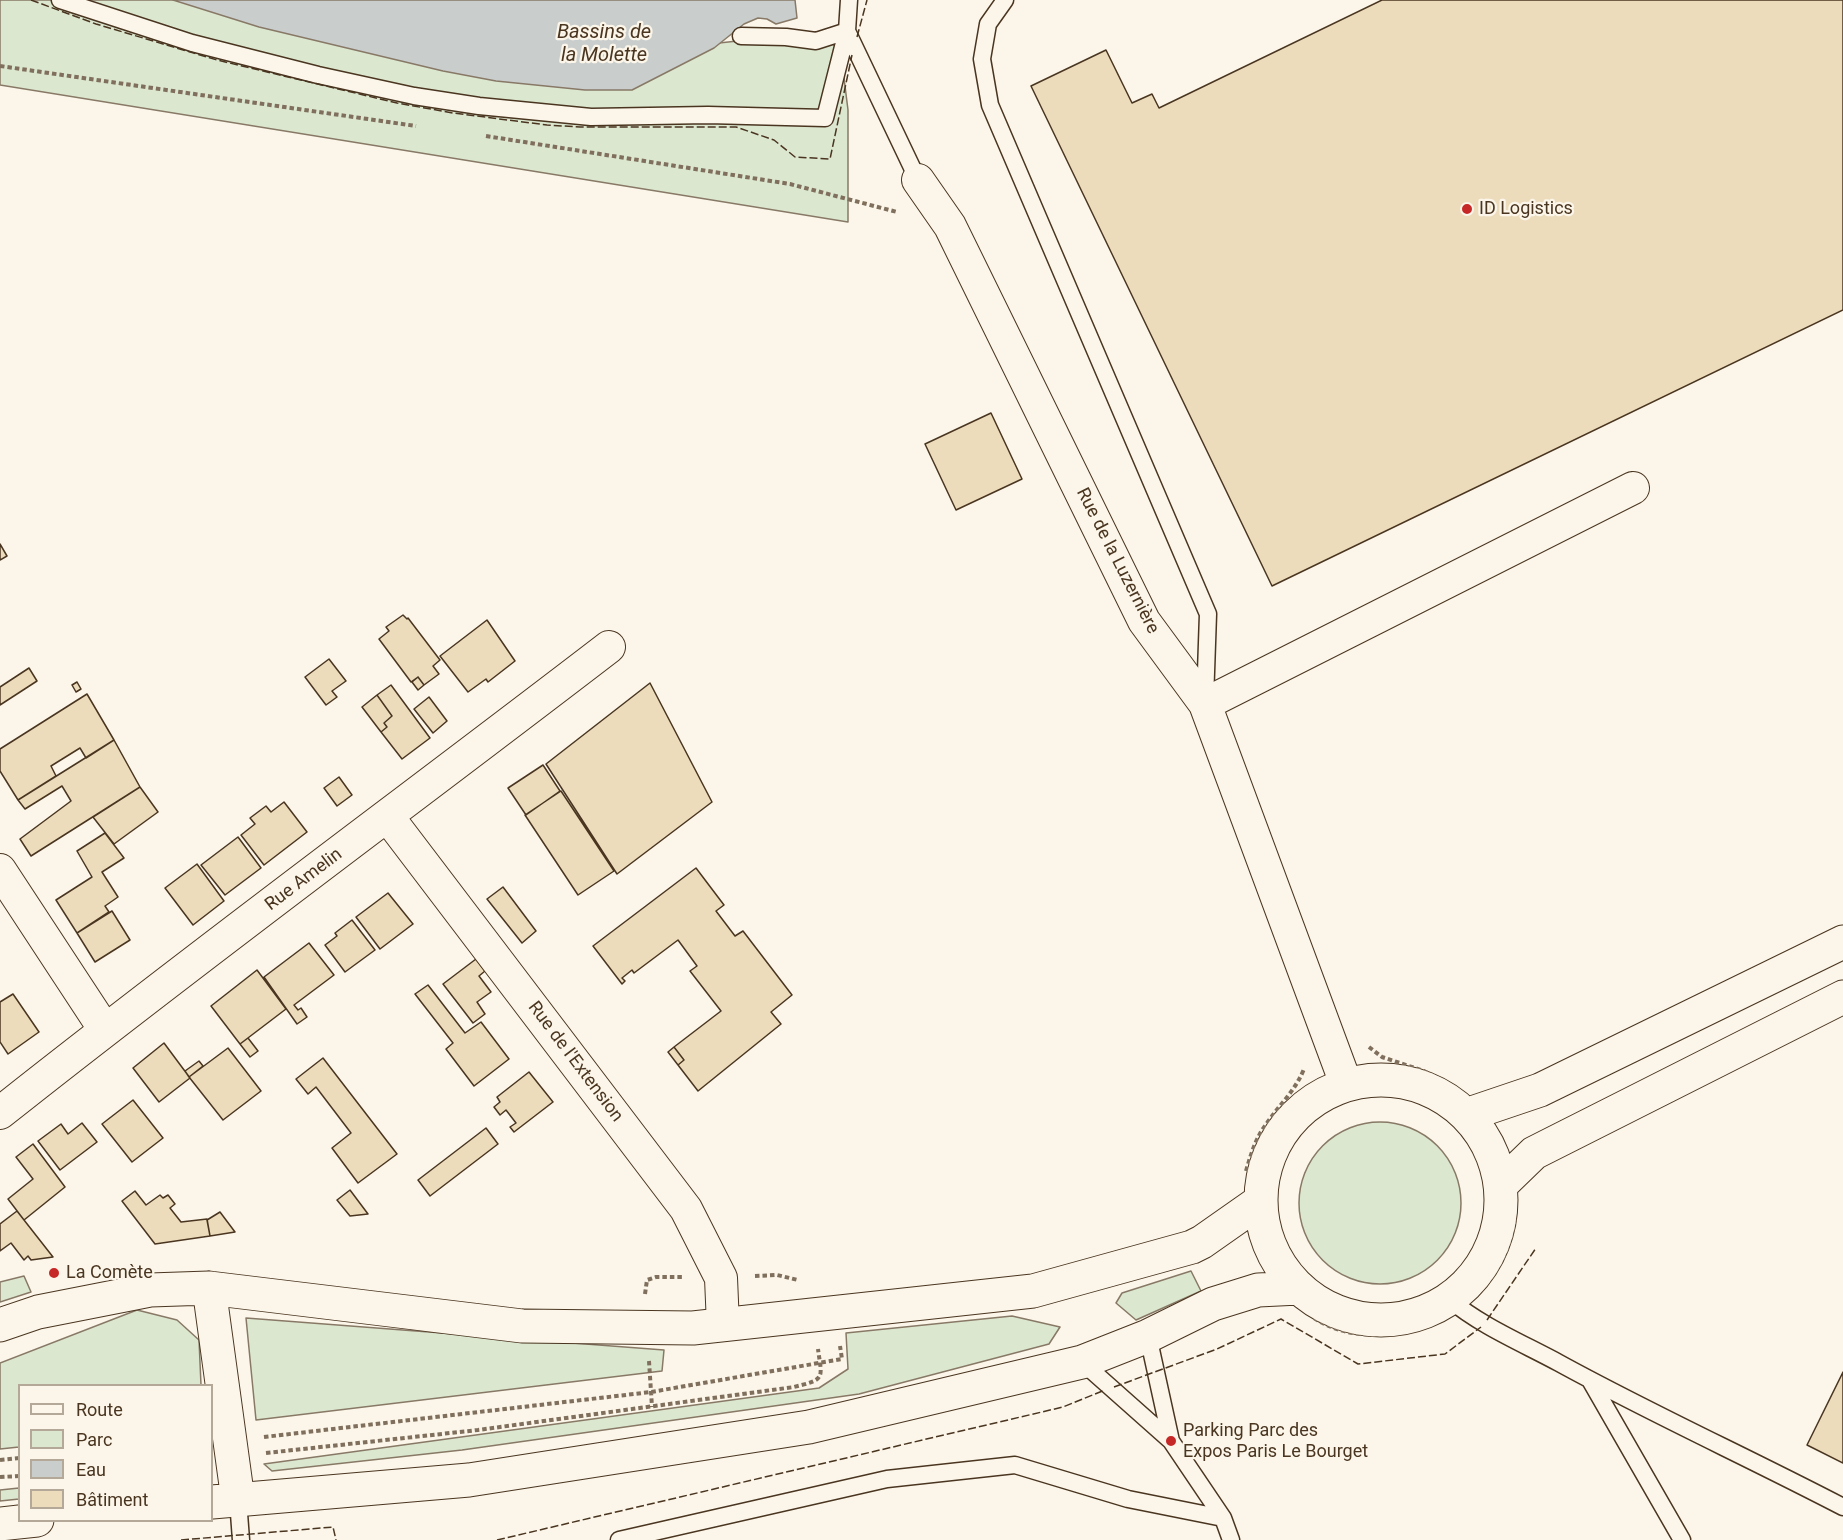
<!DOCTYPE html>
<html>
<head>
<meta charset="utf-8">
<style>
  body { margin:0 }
  #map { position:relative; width:1843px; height:1540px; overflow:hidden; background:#fbf6e9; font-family:Roboto,sans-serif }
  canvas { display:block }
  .legend { position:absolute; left:18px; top:1384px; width:195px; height:138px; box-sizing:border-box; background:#fbf6e9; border:2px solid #b4a999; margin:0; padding:8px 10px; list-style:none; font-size:18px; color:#4a3520 }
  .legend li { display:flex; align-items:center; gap:12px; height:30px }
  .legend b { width:30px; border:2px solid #b4a999 }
</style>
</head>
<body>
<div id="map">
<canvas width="1843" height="1540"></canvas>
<ul class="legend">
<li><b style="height:8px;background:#fbf6e9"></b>Route</li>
<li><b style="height:16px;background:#dce7d0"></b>Parc</li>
<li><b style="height:16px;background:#c9cecd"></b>Eau</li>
<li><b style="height:16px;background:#ecdcbc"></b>Bâtiment</li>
</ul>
</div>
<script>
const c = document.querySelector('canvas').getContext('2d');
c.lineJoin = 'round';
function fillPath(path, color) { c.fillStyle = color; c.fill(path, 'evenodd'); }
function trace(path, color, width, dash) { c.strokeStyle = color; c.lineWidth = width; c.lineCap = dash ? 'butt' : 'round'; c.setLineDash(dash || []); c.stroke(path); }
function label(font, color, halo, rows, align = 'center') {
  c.font = font + ' Roboto,sans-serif'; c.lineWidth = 4.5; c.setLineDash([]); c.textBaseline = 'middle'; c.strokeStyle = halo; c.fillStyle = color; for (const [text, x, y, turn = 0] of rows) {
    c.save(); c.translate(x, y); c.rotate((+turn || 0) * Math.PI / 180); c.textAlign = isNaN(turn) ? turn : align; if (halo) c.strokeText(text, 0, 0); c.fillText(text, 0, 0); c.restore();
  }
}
const green = new Path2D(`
  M0 0H234L710 44 838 30 848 110V222L0 85Z
  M1299 1203a81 81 0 1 1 162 0a81 81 0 1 1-162 0Z
  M1191 1271 1201 1291 1136 1320 1116 1303 1122 1293Z
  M24 1276 31 1292 0 1302V1282Z
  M137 1310 177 1320 199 1340 201 1385 20 1386 19 1447 0 1449V1363Z
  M1012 1316 1060 1327 1049 1344 859 1394 462 1450 272 1471 264 1464 819 1388 848 1369 846 1333Z
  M246 1318 664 1350 662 1371 256 1420Z
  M19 1488V1499L0 1501V1490Z`);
const water = new Path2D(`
  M173 0H795L797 18 776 24 767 19 758 18 744 24 714 48 632 90H585L496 81 443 71 259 27Z`);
const building = new Path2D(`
  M1382 0H1843V310L1272 586 1031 86 1106 50 1132 103 1152 94 1159 108Z
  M991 413 1022 479 956 510 925 444Z
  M0 544 7 556 0 560Z
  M403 615 407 619 408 618 440 660 433 666 439 674 424 685 418 677 411 682 379 639 389 631 386 627Z
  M487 620 515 661 488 682 486 679 468 692 440 656Z
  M329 659 346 681 332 691 337 697 326 705 305 677Z
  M29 668 37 681 0 705V687Z
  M418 677 424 685 418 690 412 682Z
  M77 682 81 689 76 692 72 685Z
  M650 683 712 802 617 874 546 764Z
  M391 685 430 738 402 759 381 732 387 727 384 723 392 716 377 695Z
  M87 694 114 740 86 758 80 748 51 766 56 776 18 800 0 771V749Z
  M377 695 392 716 384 723 387 727 381 732 362 707Z
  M429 697 447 721 433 733 414 709Z
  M114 740 140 787 31 856 20 839 71 801 62 786 25 809 18 800Z
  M543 765 560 791 526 815 508 788Z
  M339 777 352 795 337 806 324 788Z
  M140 787 158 812 114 844 93 817Z
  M561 791 614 871 578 895 525 815Z
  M284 802 307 832 264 865 241 835 255 824 250 818 266 806 271 812Z
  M105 833 124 858 102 872 118 897 105 906 109 912 77 933 56 900 92 877 77 851Z
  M238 837 261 868 225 895 201 865Z
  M197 864 224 901 193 925 165 888Z
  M696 868 724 905 716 911 735 936 743 931 792 995 771 1012 781 1024 698 1091 678 1065 684 1060 674 1047 721 1011 690 971 697 966 678 940 634 973 632 970 622 978 625 981 622 984 593 946Z
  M503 887 536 931 522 943 487 899Z
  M388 893 413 924 380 949 356 917Z
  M112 911 130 940 95 962 77 933Z
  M352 920 375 950 345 972 325 945 337 936 335 933Z
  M309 943 334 975 294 1005 298 1010 301 1008 307 1017 297 1024 264 977Z
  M476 959 485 971 479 976 491 992 477 1002 485 1014 473 1023 443 984Z
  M257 970 286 1009 240 1044 211 1006Z
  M428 985 465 1033 481 1022 509 1059 474 1086 446 1049 453 1043 415 994Z
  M13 994 39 1032 8 1054 0 1042V1002Z
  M248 1038 258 1051 250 1057 240 1044Z
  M164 1043 190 1078 159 1102 133 1068Z
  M674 1047 684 1060 678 1065 668 1052Z
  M228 1048 261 1091 223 1120 189 1077Z
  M323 1058 397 1154 358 1183 332 1148 351 1133 316 1087 308 1094 296 1079Z
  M199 1061 203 1066 189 1077 185 1071Z
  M529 1072 553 1102 514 1132 510 1127 516 1123 506 1110 500 1115 494 1107 500 1102 497 1097Z
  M133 1100 163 1138 132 1162 102 1124Z
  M82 1123 97 1142 60 1170 38 1141 61 1124 68 1134Z
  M486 1128 498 1144 430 1196 418 1180Z
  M33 1144 65 1187 24 1220 8 1199 33 1179 16 1157Z
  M350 1190 368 1214 350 1216 337 1200Z
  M135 1191 146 1205 160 1195 163 1198 168 1195 175 1204 170 1208 181 1222 207 1219 210 1236 155 1244 122 1201Z
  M17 1211 24 1220 53 1257 31 1260 28 1256 24 1260 11 1243 0 1251V1224Z
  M220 1212 235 1232 210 1236 207 1220Z
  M1843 1372V1463L1807 1445Z`);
const path = new Path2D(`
  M0 66 416 126
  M486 136 790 184 897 212
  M1369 1047 1382 1057 1424 1071 1449 1084
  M1246 1171C1251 1154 1256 1137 1267 1123 1280 1104 1295 1091 1304 1069
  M755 1276 777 1275 798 1280
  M1481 1290C1500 1268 1511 1246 1515 1217
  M645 1294 647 1280 656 1277H682
  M1314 1318C1351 1342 1395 1337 1434 1322
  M649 1361 652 1407
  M264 1437 651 1392 842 1359 840 1346
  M266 1453 478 1430 794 1387C826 1379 822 1379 818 1349
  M0 1460 20 1458
  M0 1477 20 1476`);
const service = new Path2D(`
  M60 0 192 43 318 75 414 96 479 106 591 117 708 115 825 118 847 31
  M849 0 847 31 918 180
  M1005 0 988 24 982 59 990 105 1208 614 1205 701
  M741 36 786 37 816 41 847 31
  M1449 1299C1481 1326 1522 1343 1559 1363 1652 1414 1749 1458 1843 1507
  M1148 1336 1171 1441
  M1082 1362 1171 1441 1223 1518
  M1590 1380 1682 1540
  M238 1500 241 1540
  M619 1540 887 1479 1015 1465 1128 1499 1223 1518 1231 1540`);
const minor = new Path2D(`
  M918 180 950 226 1144 621 1205 704 1346 1084
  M1205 704 1633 488
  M388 817 686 1209 721 1278 723 1325
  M0 870 105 1030
  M0 1113C200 954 406 803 609 647`);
const primary = new Path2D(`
  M1261 1200a120 120 0 1 1 240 0a120 120 0 1 1-240 0Z
  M1466 1115 1540 1090 1843 942
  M1501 1185 1534 1153 1843 997
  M209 1288 238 1500
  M0 1325 38 1312 150 1290 209 1288 522 1326 693 1328 1033 1291 1192 1247 1202 1242 1259 1202
  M212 1502 469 1480 809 1427 1082 1362 1148 1336 1213 1304 1258 1290 1299 1288
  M0 1524 37 1520`);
const fence = new Path2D(`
  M31 0 96 24 217 60 397 103 453 113 547 125 580 127H736L774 140 795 157 830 159 852 55
  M857 37 867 0
  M1487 1320 1536 1248
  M1114 1387 1217 1349 1281 1319 1358 1364 1445 1354 1481 1327
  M181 1540 333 1527 336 1540
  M497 1540 1063 1407 1105 1390`);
const markers = [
  [1467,209,6,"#c62828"],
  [54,1273,6,"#c62828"],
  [1171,1441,6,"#c62828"]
];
const poiNames = [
  ["ID Logistics",1479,209],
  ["La Comète",66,1273],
  ["Parking Parc des",1183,1431],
  ["Expos Paris Le Bourget",1183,1452]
];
const streetNames = [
  ["Rue de la Luzernière",1117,561,63],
  ["Rue Amelin",304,880,-37],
  ["Rue de l'Extension",575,1062,53]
];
const waterNames = [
  ["Bassins de",604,33],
  ["la Molette",604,56]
];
fillPath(green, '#dce7d0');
trace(green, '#887966', 1.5);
fillPath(water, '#c9cecd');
trace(water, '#887966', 1.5);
fillPath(building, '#ecdcbc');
trace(building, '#4a3520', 1.5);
trace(service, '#4a3520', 19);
trace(minor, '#4a3520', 34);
trace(primary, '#4a3520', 35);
trace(path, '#7f6f5c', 4, [4.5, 3]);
trace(service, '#fbf6e9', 16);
trace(minor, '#fbf6e9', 32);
trace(primary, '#fbf6e9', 33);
trace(fence, '#4a3520', 1.5, [8, 3]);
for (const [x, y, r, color] of markers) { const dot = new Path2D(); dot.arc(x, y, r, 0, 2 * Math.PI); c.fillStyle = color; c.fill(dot); trace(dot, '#fbf6e9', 2); }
label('18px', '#4a3520', '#fbf6e9', poiNames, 'left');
label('18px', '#4a3520', '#fbf6e9', streetNames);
label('italic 20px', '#4a3520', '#fbf6e9', waterNames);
</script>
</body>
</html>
